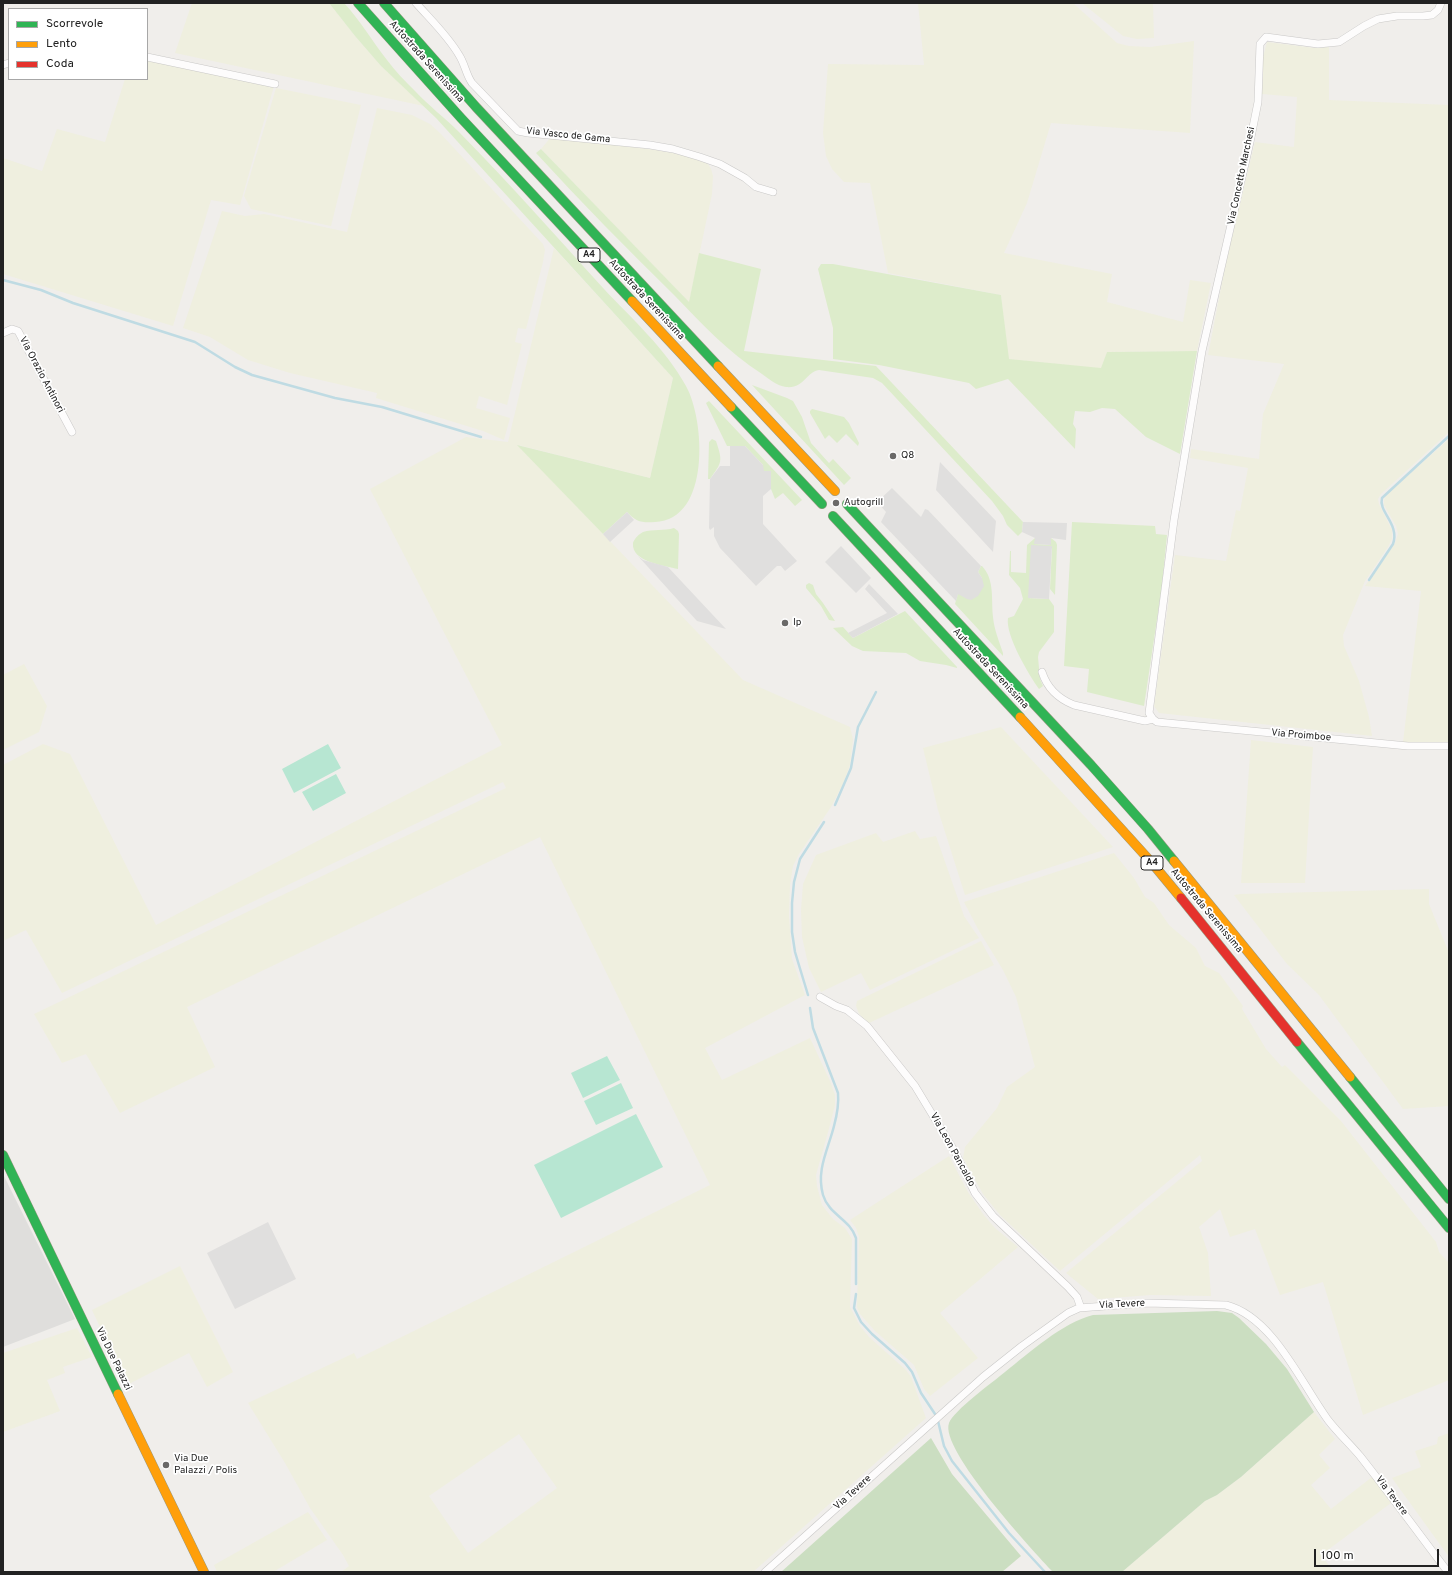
<!DOCTYPE html>
<html>
<head>
<meta charset="utf-8">
<style>
  body { margin:0 }
  #map { position:relative; width:1452px; height:1575px; overflow:hidden; background:#f0eeeb; font-family:Overpass,sans-serif }
  canvas { display:block }
  .frame { position:absolute; inset:0; border:4px solid #222; pointer-events:none }
  .legend { position:absolute; left:8px; top:8px; width:140px; height:72px; box-sizing:border-box; background:#fff; border:1px solid #a7a7a7; margin:0; padding:5px 7px; list-style:none; font-size:12px; color:#222 }
  .legend li { display:flex; align-items:center; gap:8px; height:20px }
  .legend b { width:20px; border:1px solid #a7a7a7 }
  .scale { position:absolute; left:1314px; top:1549px; width:125px; height:18px; box-sizing:border-box; border:2px solid #222; border-top:0; padding-left:5px; font-size:12px; line-height:14px; white-space:nowrap; color:#222; -webkit-text-stroke:3px #fff; paint-order:stroke }
</style>
</head>
<body>
<div id="map">
<canvas width="1452" height="1575"></canvas>
<div class="frame"></div>
<ul class="legend">
<li><b style="height:5px;background:#30b455"></b>Scorrevole</li>
<li><b style="height:5px;background:#ff9f0a"></b>Lento</li>
<li><b style="height:5px;background:#e5322d"></b>Coda</li>
</ul>
<div class="scale">100 m</div>
</div>
<script>
const c = document.querySelector('canvas').getContext('2d');
c.lineJoin = 'round';
function fillPath(path, color) { c.fillStyle = color; c.fill(path, 'evenodd'); }
function trace(path, color, width, dash) { c.strokeStyle = color; c.lineWidth = width; c.lineCap = dash ? 'butt' : 'round'; c.setLineDash(dash || []); c.stroke(path); }
function label(font, color, halo, rows, align = 'center') {
  c.font = font + ' Overpass,sans-serif'; c.lineWidth = 3.5; c.setLineDash([]); c.textBaseline = 'middle'; c.strokeStyle = halo; c.fillStyle = color; for (const [text, x, y, turn = 0] of rows) {
    c.save(); c.translate(x, y); c.rotate((+turn || 0) * Math.PI / 180); c.textAlign = isNaN(turn) ? turn : align; if (halo) c.strokeText(text, 0, 0); c.fillText(text, 0, 0); c.restore();
  }
}
const residential = new Path2D(`
  M3 1174 75 1319 3 1347Z`);
const farmland = new Path2D(`
  M192 3H329L355 36 381 66 424 106 175 53Z
  M918 3H1073L1117 43 1129 46 1150 47 1194 41 1190 133 1051 123 1027 203 1004 253 1112 274 1107 302 1183 322 1190 280 1211 283 1197 351 1107 352 1101 369 1008 359 1001 295 888 273 870 183 844 182 832 169 826 156 823 133 828 64 924 65Z
  M1082 3H1153L1154 38 1137 39 1123 36Z
  M1267 42 1315 48 1329 47V100L1449 105V432L1381 494 1378 499 1379 504 1392 530V539L1388 547 1365 581 1343 635 1344 646 1359 681 1369 717 1372 736 1159 713 1154 706 1175 555 1226 561 1236 510 1240 511 1248 468 1190 458 1191 449 1259 459 1263 414 1284 364 1208 355 1226 262 1255 142 1294 147 1297 97 1262 94 1263 57Z
  M147 58 274 86 240 205 211 200 173 326 3 274V158L42 171 57 129 105 142 125 79H147Z
  M276 88 361 105 331 226 251 209 244 196Z
  M377 108 412 115 430 124 440 133 543 244 545 250 543 262 526 329 518 328 515 342 522 344 507 405 479 396 476 408 510 418 504 440 483 431 376 398 377 393 290 373 248 360 210 337 183 328 222 211 245 216 264 214 347 232Z
  M551 137 656 150 695 157 707 162 711 169 713 176 712 194 689 303 541 149Z
  M554 248 673 378 650 478 518 445 743 680 850 727 853 739 850 765 843 784 831 807 799 854 793 866 790 885 789 916 792 959 805 995 705 1048 722 1080 810 1038 830 1081 835 1095V1105L830 1125 816 1175 817 1186 822 1205 833 1219 845 1228 852 1239 850 1307 860 1326 869 1337 906 1370 911 1377 926 1418 753 1572H341L349 1566 343 1555 310 1508 285 1463 248 1403 354 1353 357 1359 710 1185 540 837 187 1007 215 1067 120 1113 86 1054 62 1063 34 1014 506 788 503 782 62 993 26 930 3 941V765L43 744 70 754 156 925 502 745 370 489 466 437 508 442ZM519 1434 557 1488 468 1553 429 1496Z
  M1449 439V742H1403L1421 591 1365 586 1395 543 1398 534 1396 526 1384 505V500L1386 495Z
  M24 664 47 706 39 732 3 750V675Z
  M1001 727 1113 847 965 895 938 810 923 748Z
  M1251 740 1313 747 1305 883H1241Z
  M915 831 920 839 936 836 964 916 979 938 870 990 861 973 821 992 809 968 802 937 801 910 803 884 816 855 876 833 883 842Z
  M1114 853 1134 878 1145 897 1154 903 1169 925 1196 948 1205 966 1219 973 1243 1006 1242 1009 1266 1049 1282 1067 1285 1065 1341 1121 1436 1242 1439 1252 1449 1263V1380L1363 1415 1323 1282 1280 1295 1255 1229 1230 1237 1220 1209 1199 1227 1208 1253 1211 1296 1151 1295 1098 1299 1066 1273 1202 1161 1200 1155 1060 1271 1000 1215 983 1194 963 1158 965 1147 997 1108 1007 1087 1035 1067 1016 997 1003 970 978 929 964 902Z
  M1429 889V904L1449 953V1106L1403 1109 1319 995 1287 964 1234 895 1240 894Z
  M981 941 994 965 869 1023 859 1014 856 1006 857 1001Z
  M949 1156 968 1192 983 1214 995 1228 1018 1247 940 1313 978 1358 930 1396 924 1389 914 1365 875 1331 860 1314 857 1307 859 1237 856 1228 850 1220Z
  M180 1266 233 1372 207 1387 189 1353 127 1385 92 1310Z
  M77 1328 92 1357 63 1367 65 1373 47 1380 60 1411 3 1432V1353Z
  M1314 1412 1335 1439 1319 1455 1330 1468 1311 1485 1331 1509 1372 1477 1391 1503 1321 1555 1334 1572H1122L1205 1501 1217 1495 1241 1477Z
  M1449 1433V1557L1392 1478 1421 1467 1415 1451 1437 1444 1438 1437Z
  M308 1512 327 1540 273 1572H217L214 1565Z`);
const grass = new Path2D(`
  M329 3H344C360 20 372 41 387 60 395 71 405 81 415 91 429 106 445 118 459 132 509 183 556 236 604 289 632 319 666 349 686 386 705 420 711 520 655 522 642 523 636 522 627 512L603 534 517 445 650 478 673 378 436 118 381 66 355 36Z
  M541 149 689 302 699 253 761 269 744 351 876 366 1023 522 1022 532 1018 536 1007 525 1003 516 992 501 882 383 873 378 819 370C806 372 804 389 786 387 777 386 769 379 762 374 728 352 702 324 674 295 627 249 581 202 536 153Z
  M821 264H833L1001 295 1009 359 1101 368 1107 352 1197 351 1180 454 1146 437 1115 409 1102 408 1090 412 1075 411 1073 424 1076 429 1075 449 1008 379 976 389 969 383 879 365 833 359V328L818 269Z
  M752 385 787 398 793 401 802 417 811 443 829 463 833 459 851 478 844 485Z
  M709 401 802 500 795 506 783 493 775 499 771 489V471H763V465L745 446H727L706 403Z
  M812 409 844 417 849 423 859 443 858 446 846 434 837 443 829 435 825 439 810 413V411Z
  M712 439 716 441C723 462 722 462 710 479H708L709 442Z
  M1072 522 1155 526 1156 534 1167 535 1162 586 1144 706 1087 692 1089 669 1064 666Z
  M674 528 678 531 679 534 678 569C665 566 631 562 633 543 634 539 639 534 643 532 653 529 664 531 674 528Z
  M1035 538V544L1050 545 1051 538 1056 542 1057 545 1055 595 1050 589 1052 547 1028 598 1049 599 1054 606V632L1039 652 1038 657 1040 679 1043 686 1039 689C1029 675 1005 635 1008 618L1014 616 1023 599 1020 588 1009 575 1010 551H1011V572L1026 573 1027 545Z
  M981 566H982C995 580 991 599 993 617 994 629 999 641 1003 653V656L955 604 958 593 982 578 978 572Z
  M809 583 813 585 816 594 823 603 835 621 829 620 821 606 806 588V585Z
  M905 611 957 667V668L946 665 920 661 906 653 863 651 852 646 833 628 843 627 853 638Z`);
const forest = new Path2D(`
  M1217 1311 1232 1313 1239 1318 1266 1344 1287 1369 1314 1412 1241 1477 1217 1495 1205 1501 1122 1572H1053C1033 1551 939 1449 949 1423 953 1411 993 1382 1005 1372 1029 1353 1062 1323 1093 1315Z
  M931 1438 952 1474 1021 1556 1002 1572H781Z`);
const pitch = new Path2D(`
  M328 744 341 768 294 793 282 769Z
  M336 774 346 793 313 811 302 792Z
  M607 1056 620 1080 583 1098 571 1073Z
  M621 1083 633 1108 596 1125 584 1101Z
  M636 1114 663 1167 561 1218 534 1165Z`);
const parking = new Path2D(`
  M730 446H745L763 465 764 471H771V489L763 496V524L797 561 785 571 781 566H777L756 586 720 548 714 536V527L710 530 709 528 710 479 720 466H730Z
  M940 462 996 521 993 552 936 490Z
  M892 488 921 517 925 509 928 510 981 566 978 572 982 578 984 586 978 596 971 600 967 599 958 594 956 601 881 522 886 512 877 502Z
  M627 512 634 520 610 542 603 534Z
  M1023 522 1067 523 1066 540 1051 538V545L1034 544 1035 538 1022 532Z
  M1031 545 1052 546 1049 599 1028 598Z
  M841 546 871 578 856 593 825 562Z
  M638 556 643 560 668 567 726 629 697 621Z
  M869 584 898 614 853 638 848 633 887 613 865 589Z
  M268 1222 296 1279 235 1309 207 1253Z`);
const stream = new Path2D(`
  M3 280 41 290 73 303 195 342 235 367 252 375 335 398 382 407 481 437
  M1369 580 1393 544C1400 524 1378 512 1382 498L1449 436
  M835 805 851 768 858 727 876 692
  M808 995 795 952 792 932V903L794 882 800 859 824 822
  M810 1008 813 1028 838 1093C839 1104 837 1115 834 1126 828 1150 816 1170 823 1195 829 1215 850 1219 856 1238V1284
  M856 1294 854 1308 861 1322 872 1334 905 1363 912 1372 921 1393 935 1414
  M938 1421 944 1446 952 1461 1009 1533 1045 1572`);
const street = new Path2D(`
  M416 3C431 20 448 36 459 55 465 64 466 75 472 83L518 131 528 133 650 145 673 149 700 157 720 164 745 178 756 187 773 192
  M1441 3 1438 10 1432 15 1423 16H1397L1378 19 1364 26 1339 42 1318 44 1266 37 1260 44 1258 102 1250 142 1202 351 1174 520 1149 713 1153 719 1157 722 1408 746H1449
  M147 57 275 84
  M3 65 9 63
  M3 333 12 329 18 331 72 432
  M1042 672C1047 688 1059 699 1074 705L1145 721 1153 719
  M820 997 836 1006 847 1010 867 1026 915 1086 955 1152 975 1193 993 1216 1068 1287 1077 1297 1081 1308
  M765 1572 983 1377 1022 1346 1068 1313 1079 1308 1146 1303 1226 1305C1273 1317 1301 1383 1328 1420 1338 1433 1350 1444 1360 1456 1390 1494 1419 1534 1448 1572`);
const fast = new Path2D(`
  M358 3 461 118 632 301
  M384 3 476 107 718 366
  M731 407 822 504
  M847 504 1091 765 1148 829 1174 861
  M833 516 1020 717
  M1297 1042 1449 1228
  M1350 1077 1449 1199
  M3 1155 118 1394`);
const slow = new Path2D(`
  M632 301 731 407
  M718 366 835 491
  M1020 717 1152 863 1181 898
  M1174 861 1350 1077
  M118 1394 204 1572`);
const jam = new Path2D(`
  M1181 898 1297 1042`);
const markers = [
  [893,456,4,"#6a6968"],
  [836,503,4,"#6a6968"],
  [785,623,4,"#6a6968"],
  [166,1465,4,"#6a6968"]
];
const shields = [
  [589,255,22],
  [1152,863,22]
];
const shieldNames = [
  ["A4",589,255],
  ["A4",1152,863]
];
const streetNames = [
  ["Autostrada Serenissima",426,62,48],
  ["Via Vasco de Gama",568,136,6],
  ["Via Concetto Marchesi",1242,176,-78],
  ["Autostrada Serenissima",646,300,47],
  ["Via Orazio Antinori",41,375,62],
  ["Autostrada Serenissima",990,669,47],
  ["Via Proimboe",1301,736,5],
  ["Autostrada Serenissima",1206,911,50],
  ["Via Leon Pancaldo",952,1150,61],
  ["Via Tevere",1122,1305,-3],
  ["Via Due Palazzi",113,1359,64],
  ["Via Tevere",853,1493,-42],
  ["Via Tevere",1391,1496,53]
];
const poiNames = [
  ["Q8",901,456],
  ["Autogrill",844,503],
  ["Ip",793,623],
  ["Via Due",174,1459],
  ["Palazzi / Polis",174,1471]
];
fillPath(residential, '#dfdedc');
fillPath(farmland, '#efefdf');
fillPath(grass, '#ddeccb');
fillPath(forest, '#cbdec1');
fillPath(pitch, '#b7e6d2');
fillPath(parking, '#e0dfde');
trace(stream, '#bfdbe3', 2.5);
trace(street, '#c9c8c7', 8);
trace(fast, '#999a82', 10);
trace(slow, '#999a82', 10);
trace(jam, '#999a82', 10);
trace(street, '#fdfcfc', 7);
trace(fast, '#30b455', 9);
trace(slow, '#ff9f0a', 9);
trace(jam, '#e5322d', 9);
for (const [x, y, r, color] of markers) { const dot = new Path2D(); dot.arc(x, y, r, 0, 2 * Math.PI); c.fillStyle = color; c.fill(dot); trace(dot, '#fff', 1.5); }
for (const [x, y, w] of shields) { const box = new Path2D(); box.roundRect(x - w / 2, y - 7, w, 14, 3); c.fillStyle = '#fff'; c.fill(box); trace(box, '#222', 1); }
label('bold 9px', '#222', null, shieldNames);
label('10px', '#222', '#fff', streetNames);
label('10px', '#222', '#fff', poiNames, 'left');
</script>
</body>
</html>
